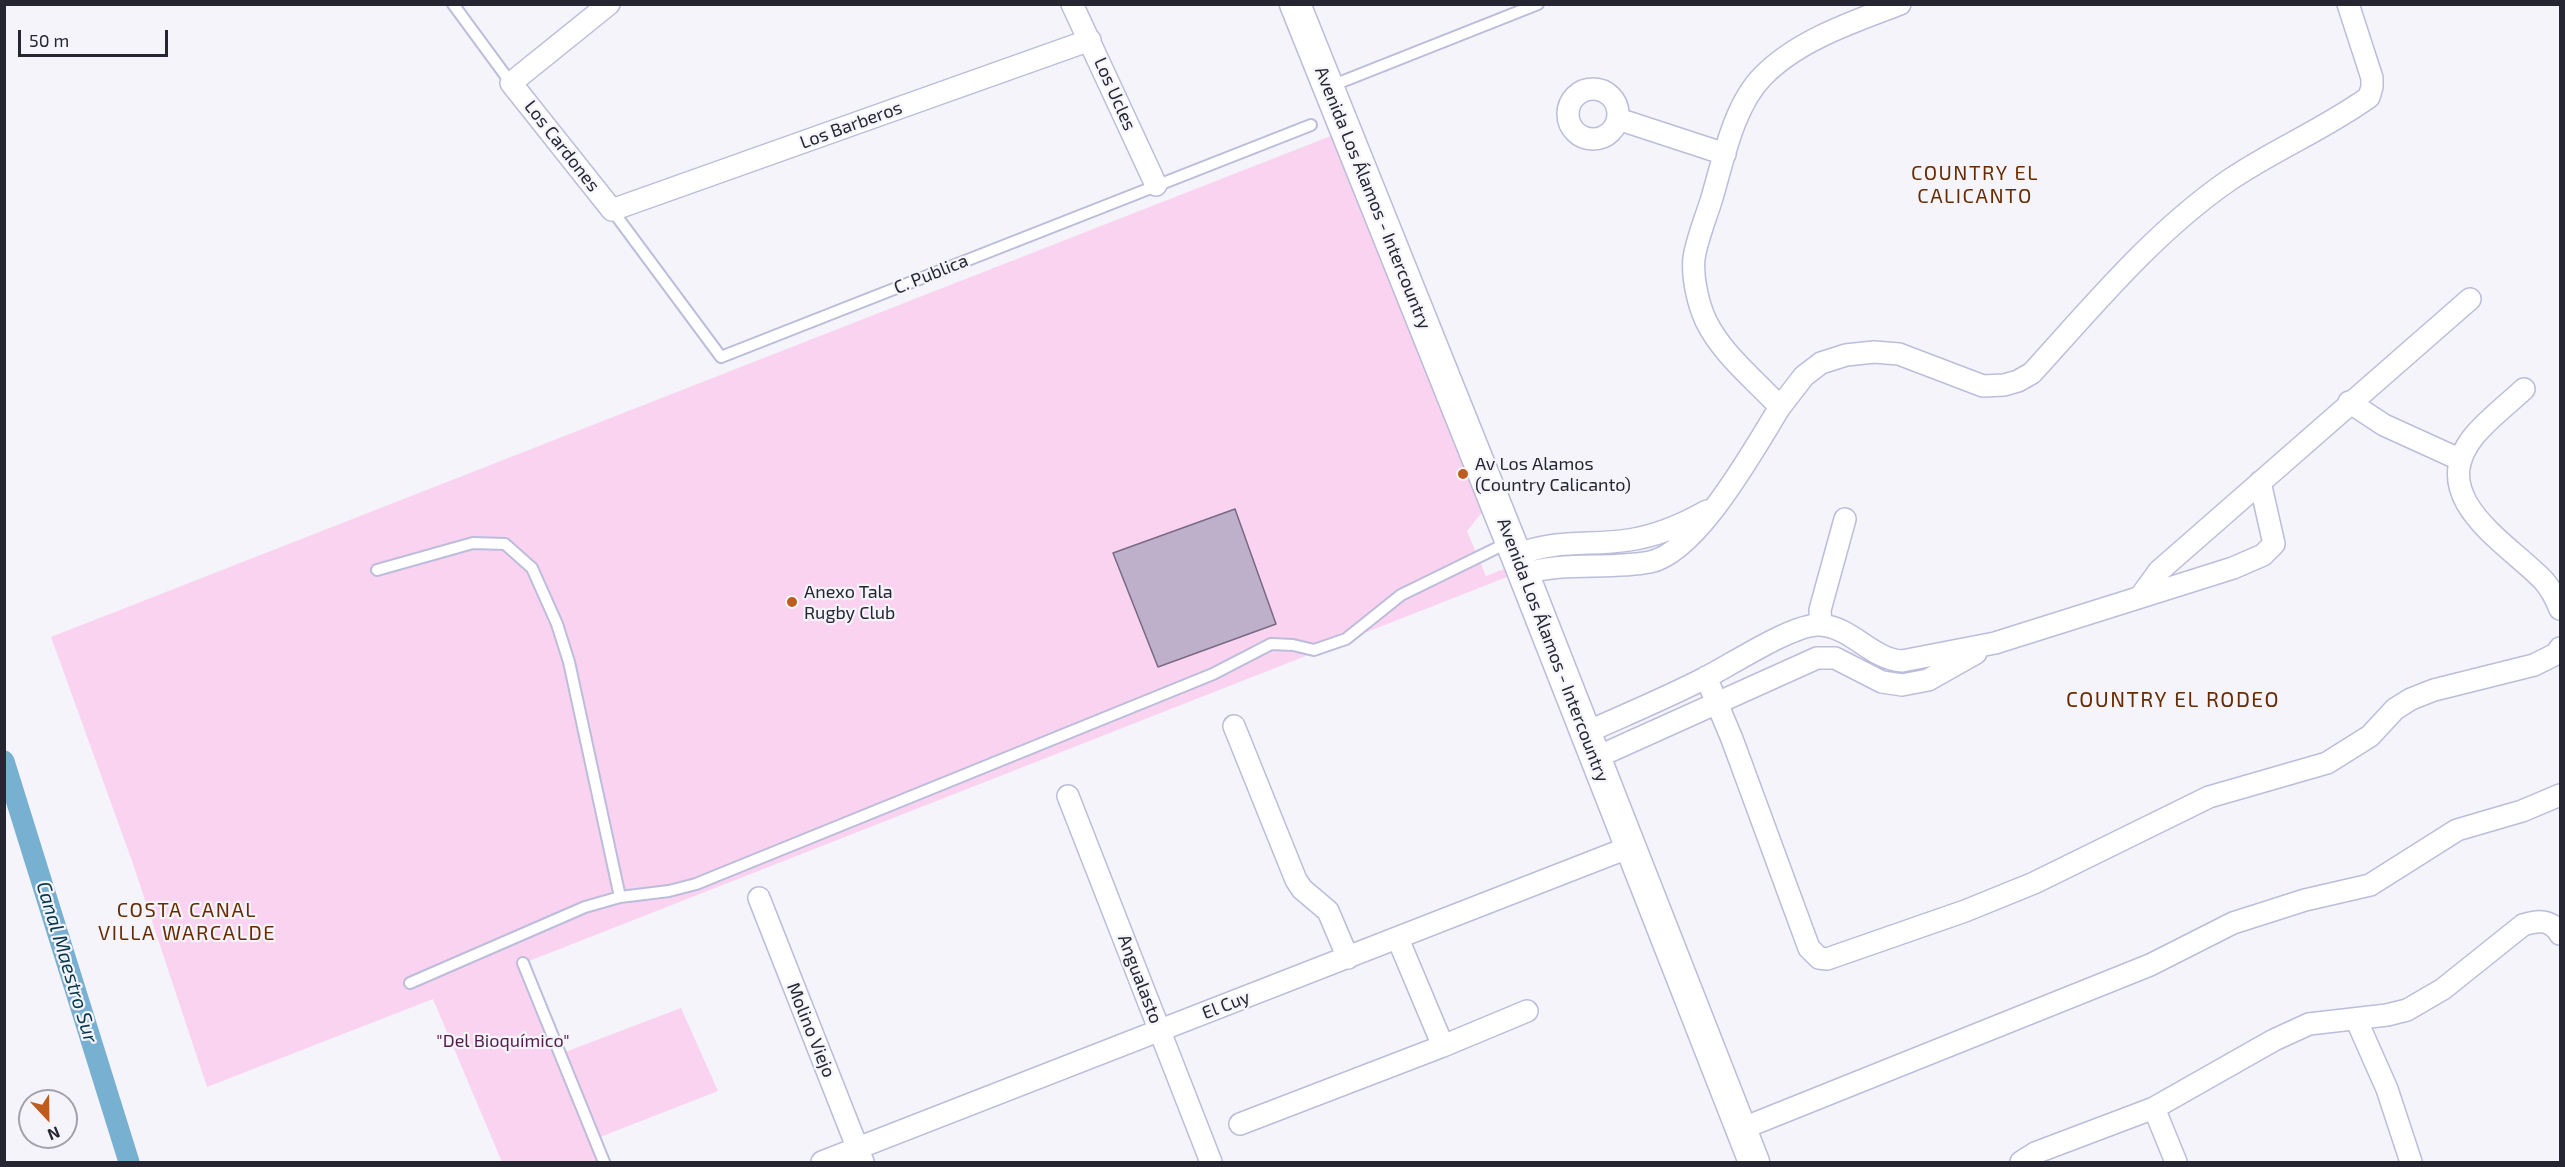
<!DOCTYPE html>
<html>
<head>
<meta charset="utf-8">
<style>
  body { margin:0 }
  #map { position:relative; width:2565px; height:1167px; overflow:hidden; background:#f4f4fa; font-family:"Exo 2",sans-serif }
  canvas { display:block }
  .frame { position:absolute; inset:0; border:6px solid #252631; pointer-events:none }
  .north { position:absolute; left:18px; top:1089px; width:60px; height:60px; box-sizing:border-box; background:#f4f4fa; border:2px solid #a1a2aa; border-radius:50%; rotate:158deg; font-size:16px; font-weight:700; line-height:24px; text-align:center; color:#252631 }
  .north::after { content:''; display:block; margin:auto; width:21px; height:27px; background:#bd5c1e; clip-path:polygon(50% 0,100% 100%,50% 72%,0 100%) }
  .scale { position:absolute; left:18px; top:30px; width:150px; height:27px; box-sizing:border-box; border:3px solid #252631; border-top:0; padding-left:8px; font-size:18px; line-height:21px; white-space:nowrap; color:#252631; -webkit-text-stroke:4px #f4f4fa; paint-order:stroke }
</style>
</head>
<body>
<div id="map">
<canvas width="2565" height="1167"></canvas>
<div class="frame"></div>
<div class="north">N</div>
<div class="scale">50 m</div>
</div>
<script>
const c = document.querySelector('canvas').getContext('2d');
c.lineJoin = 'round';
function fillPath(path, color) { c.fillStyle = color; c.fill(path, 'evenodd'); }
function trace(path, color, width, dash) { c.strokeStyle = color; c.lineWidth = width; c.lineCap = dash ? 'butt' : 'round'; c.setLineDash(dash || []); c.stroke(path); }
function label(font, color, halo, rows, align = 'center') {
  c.font = font + ' "Exo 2",sans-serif'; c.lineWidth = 4.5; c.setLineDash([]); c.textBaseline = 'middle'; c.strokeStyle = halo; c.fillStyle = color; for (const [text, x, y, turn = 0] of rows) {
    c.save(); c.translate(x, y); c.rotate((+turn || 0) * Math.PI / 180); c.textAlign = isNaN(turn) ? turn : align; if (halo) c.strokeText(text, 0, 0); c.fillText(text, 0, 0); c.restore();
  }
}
const green = new Path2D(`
  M1336 134 1487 506 1467 531 1486 576 1509 567 1512 575 524 963 560 1054 681 1008 718 1091 595 1139 604 1162H502L433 999 207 1087 132 861 51 637Z`);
const canal = new Path2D(`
  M4 761 129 1162`);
const building = new Path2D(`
  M1235 509 1276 624 1158 667 1113 553Z`);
const lane = new Path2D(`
  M453 4 511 83
  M1331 86 1538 4
  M612 210 721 357 1311 125
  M377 570 473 543 505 544 532 568 557 624 569 662 620 897
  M523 963 604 1162
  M410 983 585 907 620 897 669 891 696 884 1213 674 1271 644 1293 645 1314 650 1346 639 1401 595 1507 543`);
const street = new Path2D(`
  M609 4 511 83 612 210 1090 40
  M1072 4 1156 185
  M1568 114a25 25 0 1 1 50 0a25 25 0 1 1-50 0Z
  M1618 119 1725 154
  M2524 389C2508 404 2488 419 2474 436 2424 498 2508 543 2544 581 2551 589 2556 599 2560 609
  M2349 402 2384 425 2461 460
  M1780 407 1804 376 1821 363 1846 355 1874 352 1899 354 1983 386 2004 385 2018 381 2032 373C2093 306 2153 233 2228 181 2273 150 2325 129 2369 97L2372 87V78L2348 4
  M1516 555C1557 539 1588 546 1629 540 1656 536 1684 524 1707 511
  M1523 574C1565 561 1608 570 1650 562 1698 552 1755 447 1780 407 1755 380 1722 354 1706 321 1698 304 1692 277 1694 258 1697 239 1705 220 1711 201 1723 162 1733 106 1763 76 1798 40 1853 22 1900 4
  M2140 597 2159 571 2470 299
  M1821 625 1820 610 1845 519
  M1706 677 1732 739 1809 948 1819 958 1827 959 1965 911 2034 883 2209 797 2327 763 2370 736 2395 709 2411 699 2434 690 2534 665 2556 654 2560 648
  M1234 726 1296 880 1302 889 1328 911 1348 958
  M1585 733C1625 715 1666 698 1705 678 1731 665 1794 623 1820 625 1852 627 1871 659 1902 661L1995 643 2233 568 2263 555 2274 544 2260 482
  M1595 758 1817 658H1835L1882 682 1902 685 1928 680 1976 653
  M1068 796 1211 1162
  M759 898 863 1162
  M2356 1019 2387 1089 2411 1162
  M1443 1046 1527 1011
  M2154 1108 2176 1162
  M1240 1124 1443 1046 1398 939
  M1741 1129 2150 965 2233 923 2305 900 2370 885 2457 830 2522 811 2560 795
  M822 1162 1630 847
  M2021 1162 2035 1153 2154 1108 2274 1040 2309 1024 2387 1015 2407 1010 2443 989 2523 925C2538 920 2551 919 2560 934`);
const secondary = new Path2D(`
  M1295 4 1516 555 1754 1162`);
const markers = [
  [1463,474,6,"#bd5c1e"],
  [792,602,6,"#bd5c1e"]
];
const streetNames = [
  ["Los Ucles",1115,94,66],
  ["Los Barberos",851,125,-20],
  ["Los Cardones",562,146,52],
  ["Avenida Los Álamos - Intercountry",1373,198,68],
  ["C. Publica",931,274,-22],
  ["Avenida Los Álamos - Intercountry",1553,650,69],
  ["Angualasto",1140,979,69],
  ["El Cuy",1226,1005,-21],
  ["Molino Viejo",811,1030,68]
];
const poiNames = [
  ["Av Los Alamos",1475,464],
  ["(Country Calicanto)",1475,485],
  ["Anexo Tala",804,592],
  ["Rugby Club",804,613]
];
const parkNames = [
  ["\"Del Bioquímico\"",503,1041]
];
const neighbourhoodNames = [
  ["COUNTRY EL",1975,173],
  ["CALICANTO",1975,196],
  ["COSTA CANAL",187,910],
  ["VILLA WARCALDE",187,933]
];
const waterNames = [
  ["Canal Maestro Sur",67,962,73]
];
const quarterNames = [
  ["COUNTRY EL RODEO",2173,700]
];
fillPath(green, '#fad3f1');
trace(canal, '#77b0d1', 21);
fillPath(building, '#beb0cb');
trace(building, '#776a83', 1.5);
trace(lane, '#bcbddb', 14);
trace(street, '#bcbddb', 24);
trace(secondary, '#bcbddb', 33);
trace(lane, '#fff', 10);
trace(street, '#fff', 21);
trace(secondary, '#fff', 30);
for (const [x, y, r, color] of markers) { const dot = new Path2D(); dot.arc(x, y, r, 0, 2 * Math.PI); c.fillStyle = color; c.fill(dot); trace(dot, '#f4f4fa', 2); }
label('18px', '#252631', '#f4f4fa', streetNames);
label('18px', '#252631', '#f4f4fa', poiNames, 'left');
label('18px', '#541b4c', '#f4f4fa', parkNames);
c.letterSpacing = '1.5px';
label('20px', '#682b00', '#f4f4fa', neighbourhoodNames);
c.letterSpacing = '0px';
label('italic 20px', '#03374d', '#f4f4fa', waterNames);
c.letterSpacing = '1.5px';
label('21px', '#682b00', '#f4f4fa', quarterNames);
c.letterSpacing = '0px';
</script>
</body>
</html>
